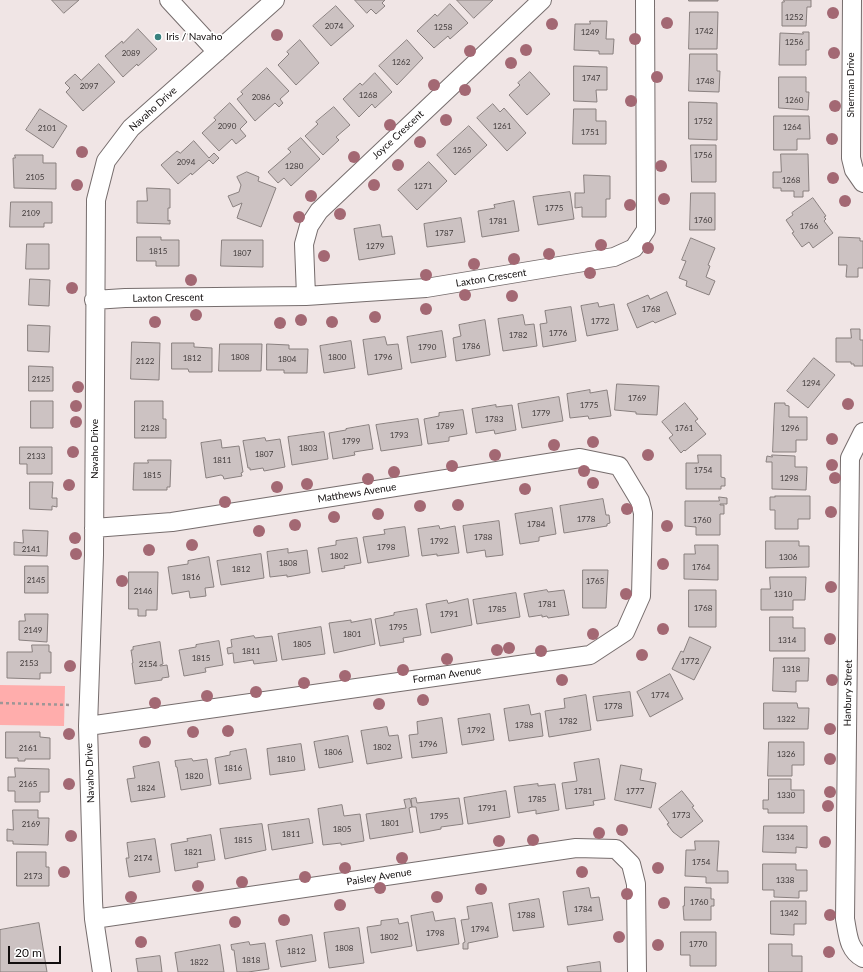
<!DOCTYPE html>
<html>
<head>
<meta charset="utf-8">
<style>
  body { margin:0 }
  #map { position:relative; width:863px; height:972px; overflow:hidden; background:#f0e5e5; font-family:Lato,sans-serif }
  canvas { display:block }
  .scale { position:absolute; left:8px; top:946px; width:53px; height:18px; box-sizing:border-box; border:2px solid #110d0d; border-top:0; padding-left:5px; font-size:12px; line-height:14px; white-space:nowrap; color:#110d0d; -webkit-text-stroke:3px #fff; paint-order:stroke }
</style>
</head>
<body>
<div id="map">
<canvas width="863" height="972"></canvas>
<div class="scale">20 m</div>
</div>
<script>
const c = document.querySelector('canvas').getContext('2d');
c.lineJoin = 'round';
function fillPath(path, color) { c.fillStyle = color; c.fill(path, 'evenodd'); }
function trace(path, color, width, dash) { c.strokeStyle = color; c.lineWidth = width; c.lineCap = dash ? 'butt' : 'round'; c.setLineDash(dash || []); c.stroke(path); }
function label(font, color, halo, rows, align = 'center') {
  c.font = font + ' Lato,sans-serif'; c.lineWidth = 3.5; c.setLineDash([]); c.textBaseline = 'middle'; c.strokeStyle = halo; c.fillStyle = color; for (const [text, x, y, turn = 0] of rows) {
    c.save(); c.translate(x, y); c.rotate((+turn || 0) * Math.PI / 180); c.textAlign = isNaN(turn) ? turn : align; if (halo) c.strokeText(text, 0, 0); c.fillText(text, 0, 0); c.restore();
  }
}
const green = new Path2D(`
  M0 685 65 686 64 726 0 725Z`);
const building = new Path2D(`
  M52 0H79L64 13Z
  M355 0H385L382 3 385 6 376 14 371 9 367 13Z
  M457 0H493L474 18Z
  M689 0H718V1H689Z
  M784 0H811V7H807L806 26H782V2H784Z
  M450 4 468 23 450 39 448 36 434 48 417 31 435 14 437 16Z
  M336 6 354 26 331 46 313 26Z
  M690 12H718L717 49H689Z
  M590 21H607L606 39H614L613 54H599V51L574 50 575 24H590Z
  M138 29 157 49 138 66 137 64 123 77 105 56 122 41 123 43Z
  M803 32H809V50H806V65H779L780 33 803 34Z
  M300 40 319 63 296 85 278 65 289 54 287 52Z
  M407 40 423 58 397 85 379 66Z
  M690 54H717V71H720L719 92 689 91Z
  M99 64 115 82 83 111 66 92 70 88 65 83 75 74 81 80Z
  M574 66 607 67V90H596L597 102 574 101Z
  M267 68 289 91 280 99 283 103 279 107 275 103 255 121 237 99 243 94 241 92Z
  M530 72 550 94 527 115 509 95 520 85 518 83Z
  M375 73 392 92 375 108 372 104 359 117 343 99 360 83 362 85Z
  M779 77H806V92H809L808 110 779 108Z
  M689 102 717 103V140L689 139Z
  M230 103 247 122 240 129 246 136 236 144 232 139 219 151 202 133 216 120 214 118Z
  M493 104 500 112 504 108 526 133 507 151 477 118Z
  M334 107 350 125 336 137 339 140 323 155 305 136 318 124 316 122Z
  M40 109 67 126 53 148 26 130Z
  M574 109H596V121H606V144H573Z
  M774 116H809L810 139H797V150H774Z
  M469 126 487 145 455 175 437 155Z
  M301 138 320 159 291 186 284 178 278 183 268 172 291 152 288 149Z
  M194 141 209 158 214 153 219 158 213 164 209 160 192 175 191 173 178 184 161 165 177 151 180 153Z
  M691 145H716V182H692Z
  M781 154H808L809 191H803V197H794V191H781V188H773V172H781Z
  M15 155H43V163H56V189L14 188 13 158H15Z
  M429 162 447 181 417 210 398 190Z
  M247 172 259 177 258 181 276 188 261 227 237 218 242 203 233 207 228 196 239 192 241 185 237 177Z
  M584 175 610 176V199H606V217H582V207L575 208V193H584Z
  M147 188 170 189V208H168V221L170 220V224L137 223V201H147Z
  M570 192 574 219 538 225 533 197Z
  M691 193H715V230H690Z
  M813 198 826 216 824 217 826 219 824 221 833 233 813 248 809 242 802 247 792 233 794 232 786 220 793 215 792 213Z
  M514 201 519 231 482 237 478 211 495 208 494 205Z
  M11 202H52V223H44V227H10Z
  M461 218 465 242 427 247 424 224Z
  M380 225 382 237 392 236 395 254 359 260 354 229Z
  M137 237H161V240H179V266H156V261H137Z
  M839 237 860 238V241H863V268H858V277H846L847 265H839Z
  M691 238 715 248 708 265 710 266 706 277 715 281 709 295 686 286 687 281 679 278 686 261 682 260Z
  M222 240H263V267L221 266Z
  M27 244H49V269H26Z
  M30 279 50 280 49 306 29 305Z
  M667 292 676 314 655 323 653 321 637 328 627 304 648 295 650 299Z
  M598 303 599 307 614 304 618 330 587 336 581 306Z
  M571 307 576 341 543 347 540 324 547 323 545 311Z
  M523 315 525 325 534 324 537 346 503 351 498 319Z
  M485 320 490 355 456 361 453 338 461 336 459 325Z
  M28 325 50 326 49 352 28 351Z
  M851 329H860V340H863V366H854V364H851V362H836V338H851Z
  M442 331 446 357 411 363 407 337Z
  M385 337 387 345 398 344 402 369 368 375 363 340Z
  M351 341 355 368 324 373 320 346Z
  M132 342 160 343 159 380 131 379Z
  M172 343H194V347L212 348V372H189L188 369H172Z
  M220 344H262L261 371H219Z
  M267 344 289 345V349H308L307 373H284V370H267Z
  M814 358 835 375 808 408 787 391Z
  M29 366 53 367V391H29Z
  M617 384 659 386 657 415 636 414V412L615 410Z
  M590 390V393L607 390 611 416 589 419 588 416 570 418 567 394Z
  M559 397 563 421 522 428 518 404Z
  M31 401H53V428H31Z
  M135 401H163V419H166V438H135Z
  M685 403 698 419 695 421 706 434 685 451 684 450 681 453 669 438 673 435 662 422Z
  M775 403H785V405L789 406V417H807V440H796V452H773Z
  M496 405V407L512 405 516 430 495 434 494 430 476 433 472 409Z
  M463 410 467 434 449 437V441L428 444 424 419 439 416V413Z
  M418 419 422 445 381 451 376 425Z
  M369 425 373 449 354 452 355 455 333 459 329 433 346 430V429Z
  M324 432 328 459 292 465 288 437Z
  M265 438 266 441 280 439 285 467 264 471 263 468 250 470V468H248L243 441Z
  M221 440 222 448 239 446 243 472 241 473 242 476 224 479 223 476 221 475 206 478 201 443Z
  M20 447H52V474H27V464H20Z
  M698 455H721V477L725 478V486H721V489H686V463H698Z
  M772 455 795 456V467H807L806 490 772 489V462H766L767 456 772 457Z
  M148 460H171L170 487H167V490H133L134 463H148Z
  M30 482H53L52 498H57V507L52 506V510L30 509Z
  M775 496H810V519H798V529H775V510H770V497H775Z
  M719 497 727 498V504H720V505H724V514H720V535H696V527L685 526V501H719Z
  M603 499 606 515H609L610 523 607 524V526L564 533 560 506Z
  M552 508 556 534 539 537V541L520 544 515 514Z
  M499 521 503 555 486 557 485 550 467 553 463 526Z
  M439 526 440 529 455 526 459 553 437 556V554L422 556 418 529Z
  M405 527 409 556 368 563 363 537 385 534 384 530Z
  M23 530 48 531 47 556 14 555V542L23 543Z
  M357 538 361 563 344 566 345 568 322 572 318 548 336 545V541Z
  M766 541H799V546H809V567L766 568Z
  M695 545H718V580L684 579V554H695Z
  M288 549V553L307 550 310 573 287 577V575L270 577 267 552Z
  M261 554 264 578 221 585 217 561Z
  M209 557 214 587 205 588 206 596 190 598 189 591 172 594 168 567 188 564V561Z
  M25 566H48V593H25Z
  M583 570H608L606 608H583Z
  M129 572H158L157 610H146V616H138V609H129Z
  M770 577H806L805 600H793V610H761V589H770Z
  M547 590 548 592 564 590 569 615 548 618 547 616 542 617V615L529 617 524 594Z
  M689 590H716V627H689Z
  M516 593 520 617 477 624 473 600Z
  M468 599 472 625 431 633 426 604 447 600 448 603Z
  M417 609 421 635 403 638 404 642 380 646 375 619 394 615V613Z
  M25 614H48L47 642 19 640V621H25Z
  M770 617H793V628H805V651H770Z
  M371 619 375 644 334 653 329 623 351 620V622Z
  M321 627 325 654 282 660 278 634Z
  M254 636 255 638 272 636 277 661 254 664 253 660 234 663 233 653 228 654 227 648 232 647 231 640Z
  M690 637 711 647 694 680 672 669 681 651 683 652Z
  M219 641 223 665 205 668 206 672 184 676 179 650 196 647V645Z
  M160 642 163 664 160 665V666L167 665 169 677 162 678V680L135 684 132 663H133L131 650H133V647Z
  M32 645H49V652H51V673H40V679L7 678V652H32Z
  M774 658H809L808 681H796V692L773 691Z
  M670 674 683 699 650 717 637 692Z
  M630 692 633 716 597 721 593 697Z
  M586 695 591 730 549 737 545 711 565 708 564 699Z
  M764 703H797L798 708H809L808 729H764Z
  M529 705 531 715 540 713 543 736 509 741 504 709Z
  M490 714 494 740 462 745 458 719Z
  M442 718 447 753 412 758 409 735 418 734 417 722Z
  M387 727 389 736 398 735 402 758 367 764 361 731Z
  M6 732H40V737L50 738V759H25V761H18V758H6Z
  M348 736 353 762 319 768 314 742Z
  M769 742H804V765H792V776H768Z
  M301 744 305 770 270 775 267 749Z
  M246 749 251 779 219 784 215 758 230 755V752Z
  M192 759 193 761 207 759 211 785 181 790 177 767H176L175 761Z
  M599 759 605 799 593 801 594 805 566 809 562 783 577 781 574 763Z
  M159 762 165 797 131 802 127 779 135 778 133 767Z
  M621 765 642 769 640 780 656 783 651 808 615 800Z
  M15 768 49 769V792H40V802H15V791H8V777H15Z
  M769 779H791V790H804V813H768V809H763V800H768Z
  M538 784V786L555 784 559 810 536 814V810L518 813 514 787Z
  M506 791 510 817 468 824 464 798Z
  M682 791 694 806 692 807 703 821 681 838 673 832 667 824 669 823 659 809Z
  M416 798 417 803 459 798 463 824 441 827V829L420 833 416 807H412L411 799Z
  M410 799 412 807 409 808 413 832 370 839 366 814 406 808 404 800Z
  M342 805 344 816 360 814 364 841 341 845V843L323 845 318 809Z
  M13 810H38V818H49L48 845 13 844V841H7V829L13 830Z
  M309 819 313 843 272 850 268 825Z
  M262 824 266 850 225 859 220 829Z
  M764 826H807V848L796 847V853L763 852Z
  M211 835 215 860 197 863 198 867 175 871 171 844 188 841 187 839Z
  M155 839 160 872 129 877 126 858H129L127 843Z
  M695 841H719L717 871H728V883H706V877L685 876 686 850H695Z
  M17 852H46V867H49V886H17Z
  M763 864H796V870H807V891H799V898L774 897V890H763Z
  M685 887 711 888V899H714V906H711V920H684L683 906H684Z
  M589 888 591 898 599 897 603 920 568 925 563 892Z
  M539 899 544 927 513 931 509 904Z
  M771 901H806V924H794V935L771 934Z
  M492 903 498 937 468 943V949H463V943L465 942 461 920 469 919 467 907Z
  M433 912 435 921 455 918 459 944 417 951 411 916Z
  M398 919 399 924 408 922 412 946 371 953 367 927 381 925V921Z
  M39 923 47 972H0V930Z
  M359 928 364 963 329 968 324 933Z
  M681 932H716V966H690V955H681Z
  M312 935 316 961 281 967 276 941Z
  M249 942 250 945 265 943 269 969 248 972H237L234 950H232L231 945Z
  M769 944H792V956H802V972H769Z
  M220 945 224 972H178L175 953Z
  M160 956 162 972H138L136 959Z
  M600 962 601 972H568L567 967Z`);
const path = new Path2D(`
  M0 703 71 705`);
const minor = new Path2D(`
  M169 0 217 52
  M852 0 851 158 854 170 863 183
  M306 296 304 244 309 226 319 211 542 0
  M94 300 125 298 306 296 426 288 614 257 634 248 646 230 645 0
  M863 432 850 458 845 919C848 934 848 950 863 958
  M88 726 590 655 625 632 641 596 643 513 640 501 619 466 580 458 172 522 94 528
  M94 919 576 848 616 849 631 864 636 884 637 972
  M102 972 94 919 93 901 88 726 94 555 96 200 106 161 131 128 275 0`);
const trees = [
  [833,13],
  [667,23],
  [552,24],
  [277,35],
  [635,39],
  [526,50],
  [470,51],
  [834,53],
  [511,63],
  [657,77],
  [434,85],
  [465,90],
  [631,101],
  [835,106],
  [446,120],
  [390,125],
  [832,139],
  [420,142],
  [82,152],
  [354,157],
  [398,165],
  [661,166],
  [833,178],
  [77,185],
  [374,185],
  [311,196],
  [664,199],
  [845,201],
  [630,205],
  [340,214],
  [299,217],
  [601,245],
  [648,248],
  [549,254],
  [324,256],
  [514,259],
  [474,264],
  [590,273],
  [426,275],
  [191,280],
  [72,288],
  [465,295],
  [512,296],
  [426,309],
  [196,315],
  [375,317],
  [301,320],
  [155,322],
  [332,322],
  [280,323],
  [78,387],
  [848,404],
  [76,406],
  [76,422],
  [832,439],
  [593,442],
  [554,445],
  [73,452],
  [495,455],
  [648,455],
  [832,465],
  [452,466],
  [584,471],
  [394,472],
  [835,478],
  [368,479],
  [593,483],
  [307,484],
  [69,485],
  [277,487],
  [525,489],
  [225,502],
  [458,505],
  [420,506],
  [627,509],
  [831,512],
  [378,514],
  [334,517],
  [295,525],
  [667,526],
  [259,531],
  [75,538],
  [192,545],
  [149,550],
  [76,554],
  [663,564],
  [122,581],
  [831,587],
  [626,594],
  [663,629],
  [593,634],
  [830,639],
  [509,648],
  [497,650],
  [541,651],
  [642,655],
  [447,659],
  [70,666],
  [403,670],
  [345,676],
  [562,680],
  [832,680],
  [304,683],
  [256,692],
  [207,696],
  [423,700],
  [155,703],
  [379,704],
  [830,729],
  [228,731],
  [193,732],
  [69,734],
  [145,742],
  [830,759],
  [69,784],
  [830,792],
  [828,806],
  [622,830],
  [599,833],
  [71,836],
  [533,840],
  [499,841],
  [825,842],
  [402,858],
  [345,868],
  [658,868],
  [64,872],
  [582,872],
  [305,877],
  [242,882],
  [198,886],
  [380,888],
  [481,889],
  [627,894],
  [131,897],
  [437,897],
  [664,903],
  [340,905],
  [830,915],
  [284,920],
  [235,922],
  [619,937],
  [141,942],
  [658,945],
  [829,952]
];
const markers = [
  [158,37,4,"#39817e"]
];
const numberNames = [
  ["1252",794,17],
  ["2074",334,26],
  ["1258",443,27],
  ["1742",704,31],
  ["1249",590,32],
  ["1256",794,42],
  ["2089",131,53],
  ["1262",401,62],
  ["1747",591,78],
  ["1748",705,81],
  ["2097",89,86],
  ["1268",368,95],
  ["2086",261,97],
  ["1260",794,100],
  ["1752",703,121],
  ["2090",227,126],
  ["1261",502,126],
  ["1264",792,127],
  ["2101",47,128],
  ["1751",590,132],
  ["1265",462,150],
  ["1756",703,155],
  ["2094",186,162],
  ["1280",294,166],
  ["2105",35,177],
  ["1268",791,180],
  ["1271",423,186],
  ["1775",554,208],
  ["2109",31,213],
  ["1760",703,220],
  ["1781",498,221],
  ["1766",809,226],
  ["1787",444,233],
  ["1279",375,246],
  ["1815",158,251],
  ["1807",242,253],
  ["1768",651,309],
  ["1772",600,321],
  ["1776",558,333],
  ["1782",518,335],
  ["1786",471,346],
  ["1790",427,347],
  ["1808",240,357],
  ["1800",337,357],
  ["1796",383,357],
  ["1812",192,358],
  ["1804",287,359],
  ["2122",145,361],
  ["2125",41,379],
  ["1294",811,383],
  ["1769",637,398],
  ["1775",589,405],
  ["1779",541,413],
  ["1783",494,419],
  ["1789",445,426],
  ["2128",150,428],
  ["1761",684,428],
  ["1296",790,428],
  ["1793",399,435],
  ["1799",351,441],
  ["1803",308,448],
  ["1807",264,454],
  ["2133",36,456],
  ["1811",222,460],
  ["1754",703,470],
  ["1815",152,475],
  ["1298",789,478],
  ["1778",586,519],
  ["1760",702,520],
  ["1784",536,524],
  ["1788",483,537],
  ["1792",439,541],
  ["1798",386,547],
  ["2141",31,549],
  ["1802",339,556],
  ["1306",788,557],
  ["1808",288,563],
  ["1764",701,567],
  ["1812",241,569],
  ["1816",191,577],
  ["2145",36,580],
  ["1765",595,581],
  ["2146",143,591],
  ["1310",783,594],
  ["1781",547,604],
  ["1768",703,608],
  ["1785",497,609],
  ["1791",449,614],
  ["1795",398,627],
  ["2149",33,630],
  ["1801",352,634],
  ["1314",787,640],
  ["1805",302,644],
  ["1811",251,651],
  ["1815",201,658],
  ["1772",690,661],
  ["2153",29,663],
  ["2154",148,664],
  ["1318",791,669],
  ["1774",660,695],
  ["1778",613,706],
  ["1322",786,719],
  ["1782",568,721],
  ["1788",524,725],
  ["1792",476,730],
  ["1796",428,744],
  ["1802",382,747],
  ["2161",28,748],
  ["1806",333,752],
  ["1326",786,754],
  ["1810",286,759],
  ["1816",233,768],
  ["1820",194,776],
  ["2165",28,784],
  ["1824",146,788],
  ["1781",583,791],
  ["1777",635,791],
  ["1330",786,795],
  ["1785",537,799],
  ["1791",487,808],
  ["1773",681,815],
  ["1795",439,816],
  ["1801",390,823],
  ["2169",31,824],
  ["1805",342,829],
  ["1811",291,834],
  ["1334",785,837],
  ["1815",243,840],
  ["1821",193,852],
  ["2174",143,858],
  ["1754",701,862],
  ["2173",33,876],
  ["1338",785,880],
  ["1760",699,902],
  ["1784",583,909],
  ["1342",789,913],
  ["1788",526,915],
  ["1794",480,929],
  ["1798",435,933],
  ["1802",389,937],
  ["1770",698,944],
  ["1808",344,948],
  ["1812",296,951],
  ["1818",251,960],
  ["1822",199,962]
];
const poiNames = [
  ["Iris / Navaho",166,37]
];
const streetNames = [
  ["Sherman Drive",851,85,-90],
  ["Navaho Drive",153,109,-42],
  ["Joyce Crescent",398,135,-43],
  ["Laxton Crescent",491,278,-9],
  ["Laxton Crescent",168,298,-1],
  ["Navaho Drive",95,449,-90],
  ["Matthews Avenue",357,493,-9],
  ["Forman Avenue",447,675,-8],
  ["Hanbury Street",848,693,-89],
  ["Navaho Drive",90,773,-92],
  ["Paisley Avenue",379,877,-9]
];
fillPath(green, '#ffadac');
fillPath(building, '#ccc2c2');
trace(building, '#89807f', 1);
trace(minor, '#766d6d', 20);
trace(path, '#9e9696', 2.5, [3, 3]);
trace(minor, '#fff', 18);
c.fillStyle = '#a36873';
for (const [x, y] of trees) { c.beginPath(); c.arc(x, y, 6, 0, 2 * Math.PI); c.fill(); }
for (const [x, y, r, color] of markers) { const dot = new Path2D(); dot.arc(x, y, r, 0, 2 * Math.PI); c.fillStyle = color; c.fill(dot); trace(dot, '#fff', 1.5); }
label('8px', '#403a3a', null, numberNames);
label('10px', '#110d0d', '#fff', poiNames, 'left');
label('10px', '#110d0d', '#fff', streetNames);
</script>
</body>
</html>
